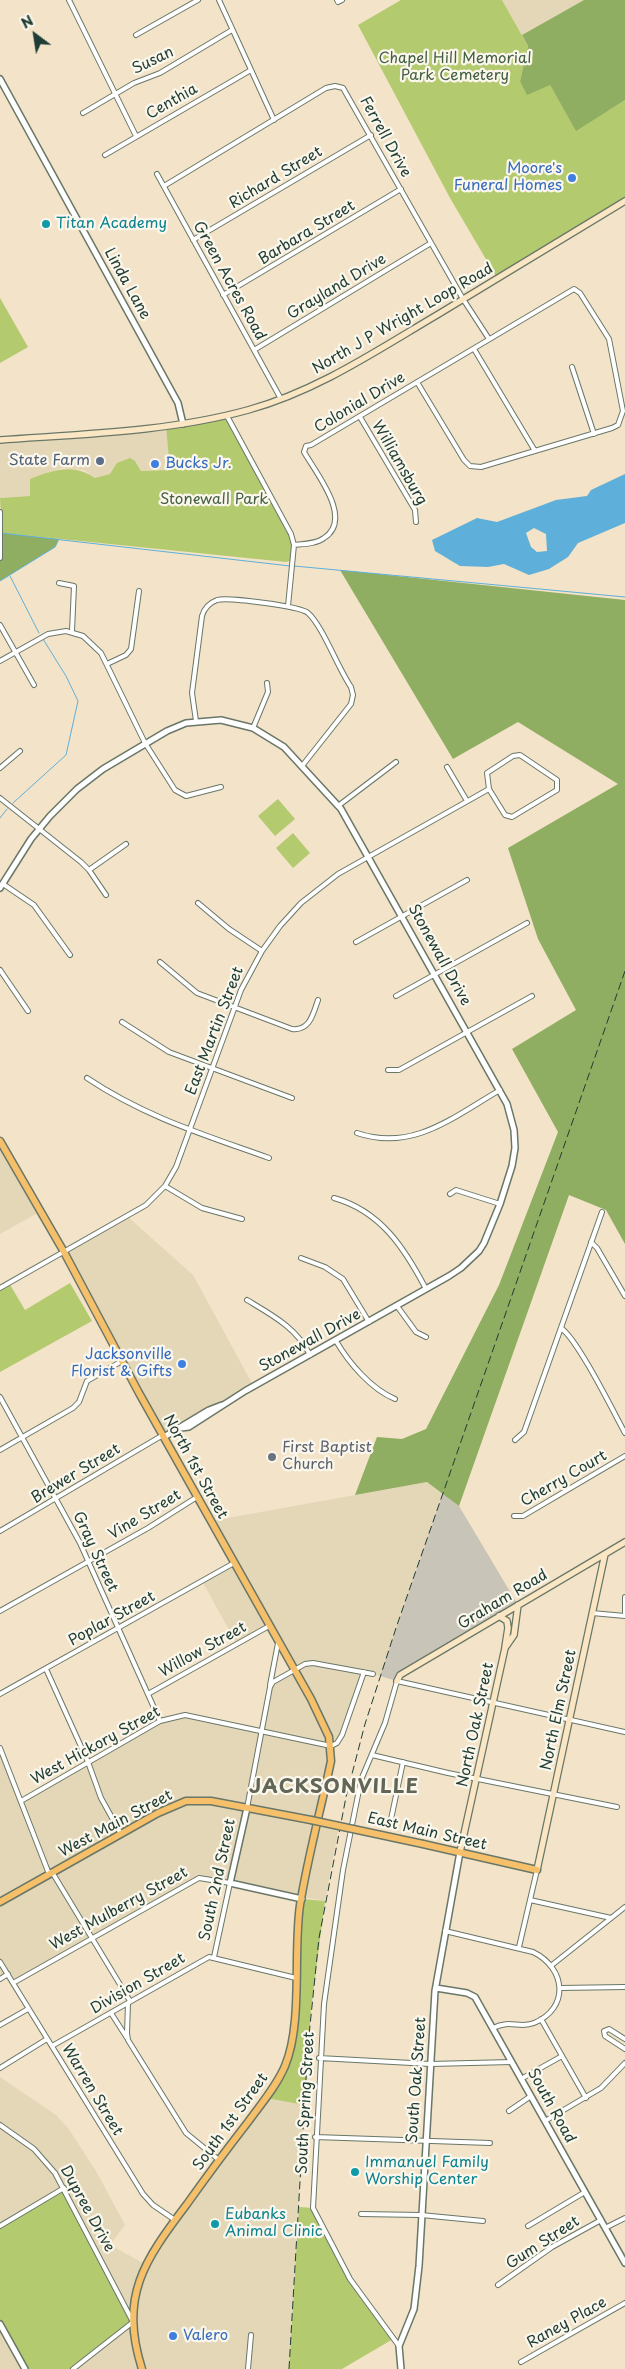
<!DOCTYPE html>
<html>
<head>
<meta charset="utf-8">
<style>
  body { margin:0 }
  #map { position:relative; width:625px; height:2369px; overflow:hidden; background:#f3e3c8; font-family:"Playpen Sans",sans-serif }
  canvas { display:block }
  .north { position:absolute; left:10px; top:10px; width:50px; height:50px; -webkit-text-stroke:4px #fbf7ec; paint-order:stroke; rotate:329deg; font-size:14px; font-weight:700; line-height:20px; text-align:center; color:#1f3d34 }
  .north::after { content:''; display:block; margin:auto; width:18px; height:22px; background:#1f3d34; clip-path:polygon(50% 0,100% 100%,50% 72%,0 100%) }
</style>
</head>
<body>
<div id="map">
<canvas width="625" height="2369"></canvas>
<div class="north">N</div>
</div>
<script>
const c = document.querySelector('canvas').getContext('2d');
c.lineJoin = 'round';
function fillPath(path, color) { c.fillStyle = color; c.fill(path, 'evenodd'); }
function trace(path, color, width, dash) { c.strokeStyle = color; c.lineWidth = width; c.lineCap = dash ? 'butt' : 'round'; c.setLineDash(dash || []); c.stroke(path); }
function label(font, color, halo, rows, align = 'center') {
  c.font = font + ' "Playpen Sans",sans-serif'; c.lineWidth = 4.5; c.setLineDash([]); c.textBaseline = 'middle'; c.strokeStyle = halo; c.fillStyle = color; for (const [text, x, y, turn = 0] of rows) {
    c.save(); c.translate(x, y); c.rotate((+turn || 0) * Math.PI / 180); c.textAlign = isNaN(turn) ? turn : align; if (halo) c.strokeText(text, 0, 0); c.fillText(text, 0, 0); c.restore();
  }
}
const built = new Path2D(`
  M502 0H584L522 35Z
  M166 426 171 470 141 471 135 461 110 474 95 478 84 470 62 468 30 479V496L0 498V440Z
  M0 1141 41 1211 0 1234Z
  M127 1216 193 1275 254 1387 164 1437 64 1252Z
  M427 1482 443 1493 380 1676 364 1673 337 1743 331 1746 317 1821 339 1826 325 1901 196 1879 13 1983 8 1975 0 1979V1748L21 1801 160 1721 178 1715 261 1731 273 1682 294 1669 269 1626 237 1644 202 1581 234 1563 211 1521Z
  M0 2077 56 2115 68 2128 96 2171 125 2225 110 2245 145 2264 266 2098 304 2105 289 2369H73L0 2226Z
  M0 2324 25 2369H0Z`);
const industrial = new Path2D(`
  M443 1493 459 1506 518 1605 400 1675 397 1681 380 1676Z`);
const green = new Path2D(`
  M401 0H502L528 46 520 81 550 85 576 130 625 100V201L497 278 450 198 358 25Z
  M0 298 28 347 0 363Z
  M227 416 279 509 294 545 293 560 286 562 2 533 0 498 30 496V479C53 470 73 463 95 478L110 474 117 463 130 458 135 461 141 471 170 470 166 426Z
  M278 799 295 819 275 836 258 816Z
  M293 833 310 853 293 868 276 848Z
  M9 1283 25 1310 70 1283 92 1321 0 1372V1288Z
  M302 1899 325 1901 311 2009 304 2105 266 2098 273 2087 291 2045Z
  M64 2188 133 2322 73 2369H25L0 2324V2226Z
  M299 2207 313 2208 350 2279 393 2339 342 2369H289Z`);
const forest = new Path2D(`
  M584 0H625V100L576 131 550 85 527 95 520 81 528 46 522 35Z
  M0 533 59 539 55 547 0 581Z
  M340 570 625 600V1244L606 1210 569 1195 459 1506 427 1482 355 1495 377 1437 402 1439 426 1429 499 1285 558 1132 512 1049 576 1010 538 939 508 848 618 784 518 722 453 759Z`);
const water = new Path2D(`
  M625 474V523L578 543 568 557 549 569 529 575 504 564 488 567 460 566 435 551 432 540 477 518 497 522 556 500 587 496 591 490ZM534 528 546 534 547 551 537 552 531 547 526 533Z`);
const stream = new Path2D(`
  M1 533 290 566
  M294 566 625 597
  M10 576 39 633
  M0 581 55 547 58 541
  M13 803 66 755 78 701 66 676 43 639
  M0 818 7 809`);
const minor = new Path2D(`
  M69 0 136 136
  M219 0 274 120
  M337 0 338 2 342 0
  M136 35 198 0
  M83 113 134 83 160 73 232 30
  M105 155 251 70
  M157 174 281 399
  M164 186 326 88 335 86 343 88 463 299 489 339
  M193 240 371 135
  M223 295 401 189
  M474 349 535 451
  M254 350 431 243
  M572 367 594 434
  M227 416 291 534 294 545 288 606
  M360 417 415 510 416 522
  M0 512V558
  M294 545C304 544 316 544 324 538 354 519 316 473 304 452L306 446 311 445 574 289 580 293 609 339 623 411 618 425 612 428 481 467 470 466 464 460 417 382
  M59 583 74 586 72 631
  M0 625 34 685
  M0 661 48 634 66 631 83 636 101 653 145 743 175 790 186 796 221 787
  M107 664 126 655 131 649 139 591
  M196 721 192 693 202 616C204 609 209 603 217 600 227 597 300 606 308 613 322 625 339 670 351 687L353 695 351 704 302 766
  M253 728 268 692 267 683
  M520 755 557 780V790L512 817 505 815 489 789 487 773 513 756Z
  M447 767 467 801
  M0 768 20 751
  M0 798 81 862 89 870 106 895
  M338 806 396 762
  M89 870 126 844
  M3 884 34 905 70 955
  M198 903 229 929 262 951
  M356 942 467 880
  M160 962 197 993 292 1029C310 1031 313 1014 318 1000
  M0 970 28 1011
  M396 996 527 923
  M122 1022 169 1052 292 1098
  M388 1070H399L532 996
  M87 1078C145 1117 205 1135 269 1158
  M357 1133C413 1152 453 1117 500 1090
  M165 1186 202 1208 242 1219
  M450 1194 456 1190 500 1204
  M334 1198C381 1211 405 1249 426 1289
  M591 1242 597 1248 625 1296
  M301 1258 325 1267 343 1279 369 1322
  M0 1288 146 1205 165 1186 176 1167 241 990 262 951 280 926 301 903 338 874 489 789
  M247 1300C272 1315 297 1328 310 1355
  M397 1306 416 1332 426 1337
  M561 1328C578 1340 613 1411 625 1433
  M336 1341C349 1363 371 1389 395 1399
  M0 1397 80 1543 160 1721
  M515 1440 524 1432 602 1212
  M0 1450 73 1408 79 1402 87 1381 122 1361
  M514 1516H523L625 1456
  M0 1531 163 1435
  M625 1597V1613
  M0 1611 148 1528 197 1497
  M592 1613 625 1616
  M46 1669 88 1762 101 1798 121 1834
  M270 1685 278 1643
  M0 1694 234 1563
  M148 1694 269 1626
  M0 1748 49 1874
  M372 1755 448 1773 617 1807
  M21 1801 160 1721 185 1715 331 1746 337 1743 342 1735 364 1672
  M247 1808 270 1687 273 1682 305 1664 313 1663 373 1674
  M390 1824 403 1762
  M52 1872 130 2001
  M530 1900 611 1918
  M445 1931 533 1952C566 1968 570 2008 534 2023 519 2029 511 2019 493 2028
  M519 1947 537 1870
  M0 1962 143 2194 153 2205 175 2220
  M552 1965 625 1907
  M0 1979 8 1974
  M13 1983 199 1878 230 1883 214 1957
  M560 1988 625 1987
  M128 2003 127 2033 128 2040 186 2133 219 2160
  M111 2013 127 2038
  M541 2019 586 2098
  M0 2025 28 2009
  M625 2039 609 2029 604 2031 605 2036 625 2049
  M52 2046 209 1957 296 1978
  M319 2058 430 2064 512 2062
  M0 2068 47 2039
  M521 2079 562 2056
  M509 2111 531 2096
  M545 2121 601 2088 625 2063
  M0 2125 34 2149 55 2173 133 2322 73 2369
  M315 2137 490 2143
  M361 2214 421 2215 483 2221
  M0 2226 64 2188
  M528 2226 585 2192
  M605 2228 625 2218
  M498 2285 552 2247 601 2220
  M399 2346 350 2279 313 2208 324 2004 343 1870 361 1780 385 1723 397 1681 625 1732
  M521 2362 625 2303
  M248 2369 251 2335`);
const tertiary = new Path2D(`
  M0 79 178 403 183 424
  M0 888 31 839 50 816 77 789 103 769 167 731 186 723 221 720 253 728 284 747 341 809 507 1104 514 1130 515 1148 512 1166 500 1204 484 1243 479 1251 461 1268 449 1276 245 1391 189 1427 181 1428
  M164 1437 209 1410 222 1405
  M247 1808 230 1883 302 1899
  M436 1988 467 1993 475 1997 625 2263
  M0 2324 25 2369
  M401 2369 399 2346 414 2309 419 2266 435 1991 460 1852`);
const secondary = new Path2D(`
  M0 440C82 434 168 432 248 410 317 391 376 351 437 315 500 277 563 239 625 201
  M499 1616 507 1621 508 1628 505 1647
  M397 1681 400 1675 625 1542
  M460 1852 505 1648 514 1635 518 1605
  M537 1870 605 1554`);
const primary = new Path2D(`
  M0 1141 64 1252 139 1393 311 1699 329 1737 331 1761C321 1809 308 1856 300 1905 293 1953 303 2023 285 2066 276 2087 261 2104 248 2122 227 2149 207 2176 187 2204 144 2261 119 2296 142 2369
  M423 1844 537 1870
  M0 1902 158 1813 186 1801H211L311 1820`);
const rail = new Path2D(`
  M289 2369 308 2045 319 1938 346 1797 365 1724 396 1628 625 971`);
const primaryBridge = new Path2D(`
  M311 1820 423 1844`);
const markers = [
  [572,178,5,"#3f7fe0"],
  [46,224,5,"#0f9aa8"],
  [100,461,5,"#5c6f8a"],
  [155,464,5,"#3f7fe0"],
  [182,1364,5,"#3f7fe0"],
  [272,1457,5,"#6b7280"],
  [355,2172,5,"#0f9aa8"],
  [215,2224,5,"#0f9aa8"],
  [173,2336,5,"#3f7fe0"]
];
const parkNames = [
  ["Chapel Hill Memorial",455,59],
  ["Park Cemetery",455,76],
  ["Stonewall Park",214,500]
];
const streetNames = [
  ["Susan",153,61,-26],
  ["Centhia",172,102,-30],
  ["Ferrell Drive",385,137,61],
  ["Richard Street",276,178,-31],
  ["Barbara Street",307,233,-31],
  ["Green Acres Road",229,281,61],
  ["Linda Lane",127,284,61],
  ["Grayland Drive",337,287,-31],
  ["North J P Wright Loop Road",403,319,-30],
  ["Colonial Drive",360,403,-31],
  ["Williamsburg",399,463,60],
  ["Stonewall Drive",439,955,61],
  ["East Martin Street",215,1031,-69],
  ["Stonewall Drive",310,1341,-29],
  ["North 1st Street",195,1467,61],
  ["Brewer Street",76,1474,-31],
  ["Cherry Court",564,1479,-30],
  ["Vine Street",145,1515,-31],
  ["Gray Street",95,1552,65],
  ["Graham Road",503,1600,-31],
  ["Poplar Street",112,1619,-29],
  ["Willow Street",203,1650,-29],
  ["North Elm Street",559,1710,-78],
  ["North Oak Street",476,1725,-78],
  ["West Hickory Street",96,1746,-29],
  ["West Main Street",116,1824,-28],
  ["East Main Street",427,1832,13],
  ["South 2nd Street",218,1880,-78],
  ["West Mulberry Street",119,1909,-29],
  ["Division Street",138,1984,-30],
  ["South Oak Street",417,2080,-86],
  ["Warren Street",92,2090,59],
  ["South Spring Street",306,2103,-87],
  ["South Road",551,2106,61],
  ["South 1st Street",231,2122,-54],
  ["Dupree Drive",87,2209,61],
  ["Gum Street",543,2243,-33],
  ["Raney Place",567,2323,-29]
];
const shopNames = [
  ["Moore's",562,169],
  ["Funeral Homes",562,186],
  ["Bucks Jr.",165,464,"left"],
  ["Jacksonville",172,1355],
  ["Florist & Gifts",172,1372],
  ["Valero",183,2336,"left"]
];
const cultureNames = [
  ["Titan Academy",56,224],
  ["Immanuel Family",365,2163],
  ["Worship Center",365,2180],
  ["Eubanks",225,2215],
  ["Animal Clinic",225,2232]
];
const serviceNames = [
  ["State Farm",90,461]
];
const worshipNames = [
  ["First Baptist",282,1448],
  ["Church",282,1465]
];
const districtNames = [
  ["JACKSONVILLE",334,1787]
];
fillPath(built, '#e4d7b7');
fillPath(industrial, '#c9c4b8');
fillPath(green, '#b4ca6f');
fillPath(forest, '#8fae62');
fillPath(water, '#5eafd9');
trace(stream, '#5eafd9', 1);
trace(minor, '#697768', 6);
trace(tertiary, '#697768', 8);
trace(secondary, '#697768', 8);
trace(primary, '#697768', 9);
trace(minor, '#fff', 4);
trace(tertiary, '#fff', 5);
trace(secondary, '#fbe6c4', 5.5);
trace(primary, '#f6c06b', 6);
trace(rail, '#1f3d34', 1, [8, 4]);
trace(primaryBridge, '#697768', 9, []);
trace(primaryBridge, '#f6c06b', 6);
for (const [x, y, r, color] of markers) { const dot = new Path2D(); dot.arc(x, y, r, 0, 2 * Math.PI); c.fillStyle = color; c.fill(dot); trace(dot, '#fbf7ec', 2); }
label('15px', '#446043', '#fbf7ec', parkNames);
label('15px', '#1f3d34', '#fbf7ec', streetNames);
label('15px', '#366cbe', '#fbf7ec', shopNames, 'right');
label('15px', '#0d838f', '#fbf7ec', cultureNames, 'left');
label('15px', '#4e5e75', '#fbf7ec', serviceNames, 'right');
label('15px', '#5b616d', '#fbf7ec', worshipNames, 'left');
c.letterSpacing = '1px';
label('bold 20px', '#626656', '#fbf7ec', districtNames);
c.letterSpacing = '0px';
</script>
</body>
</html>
